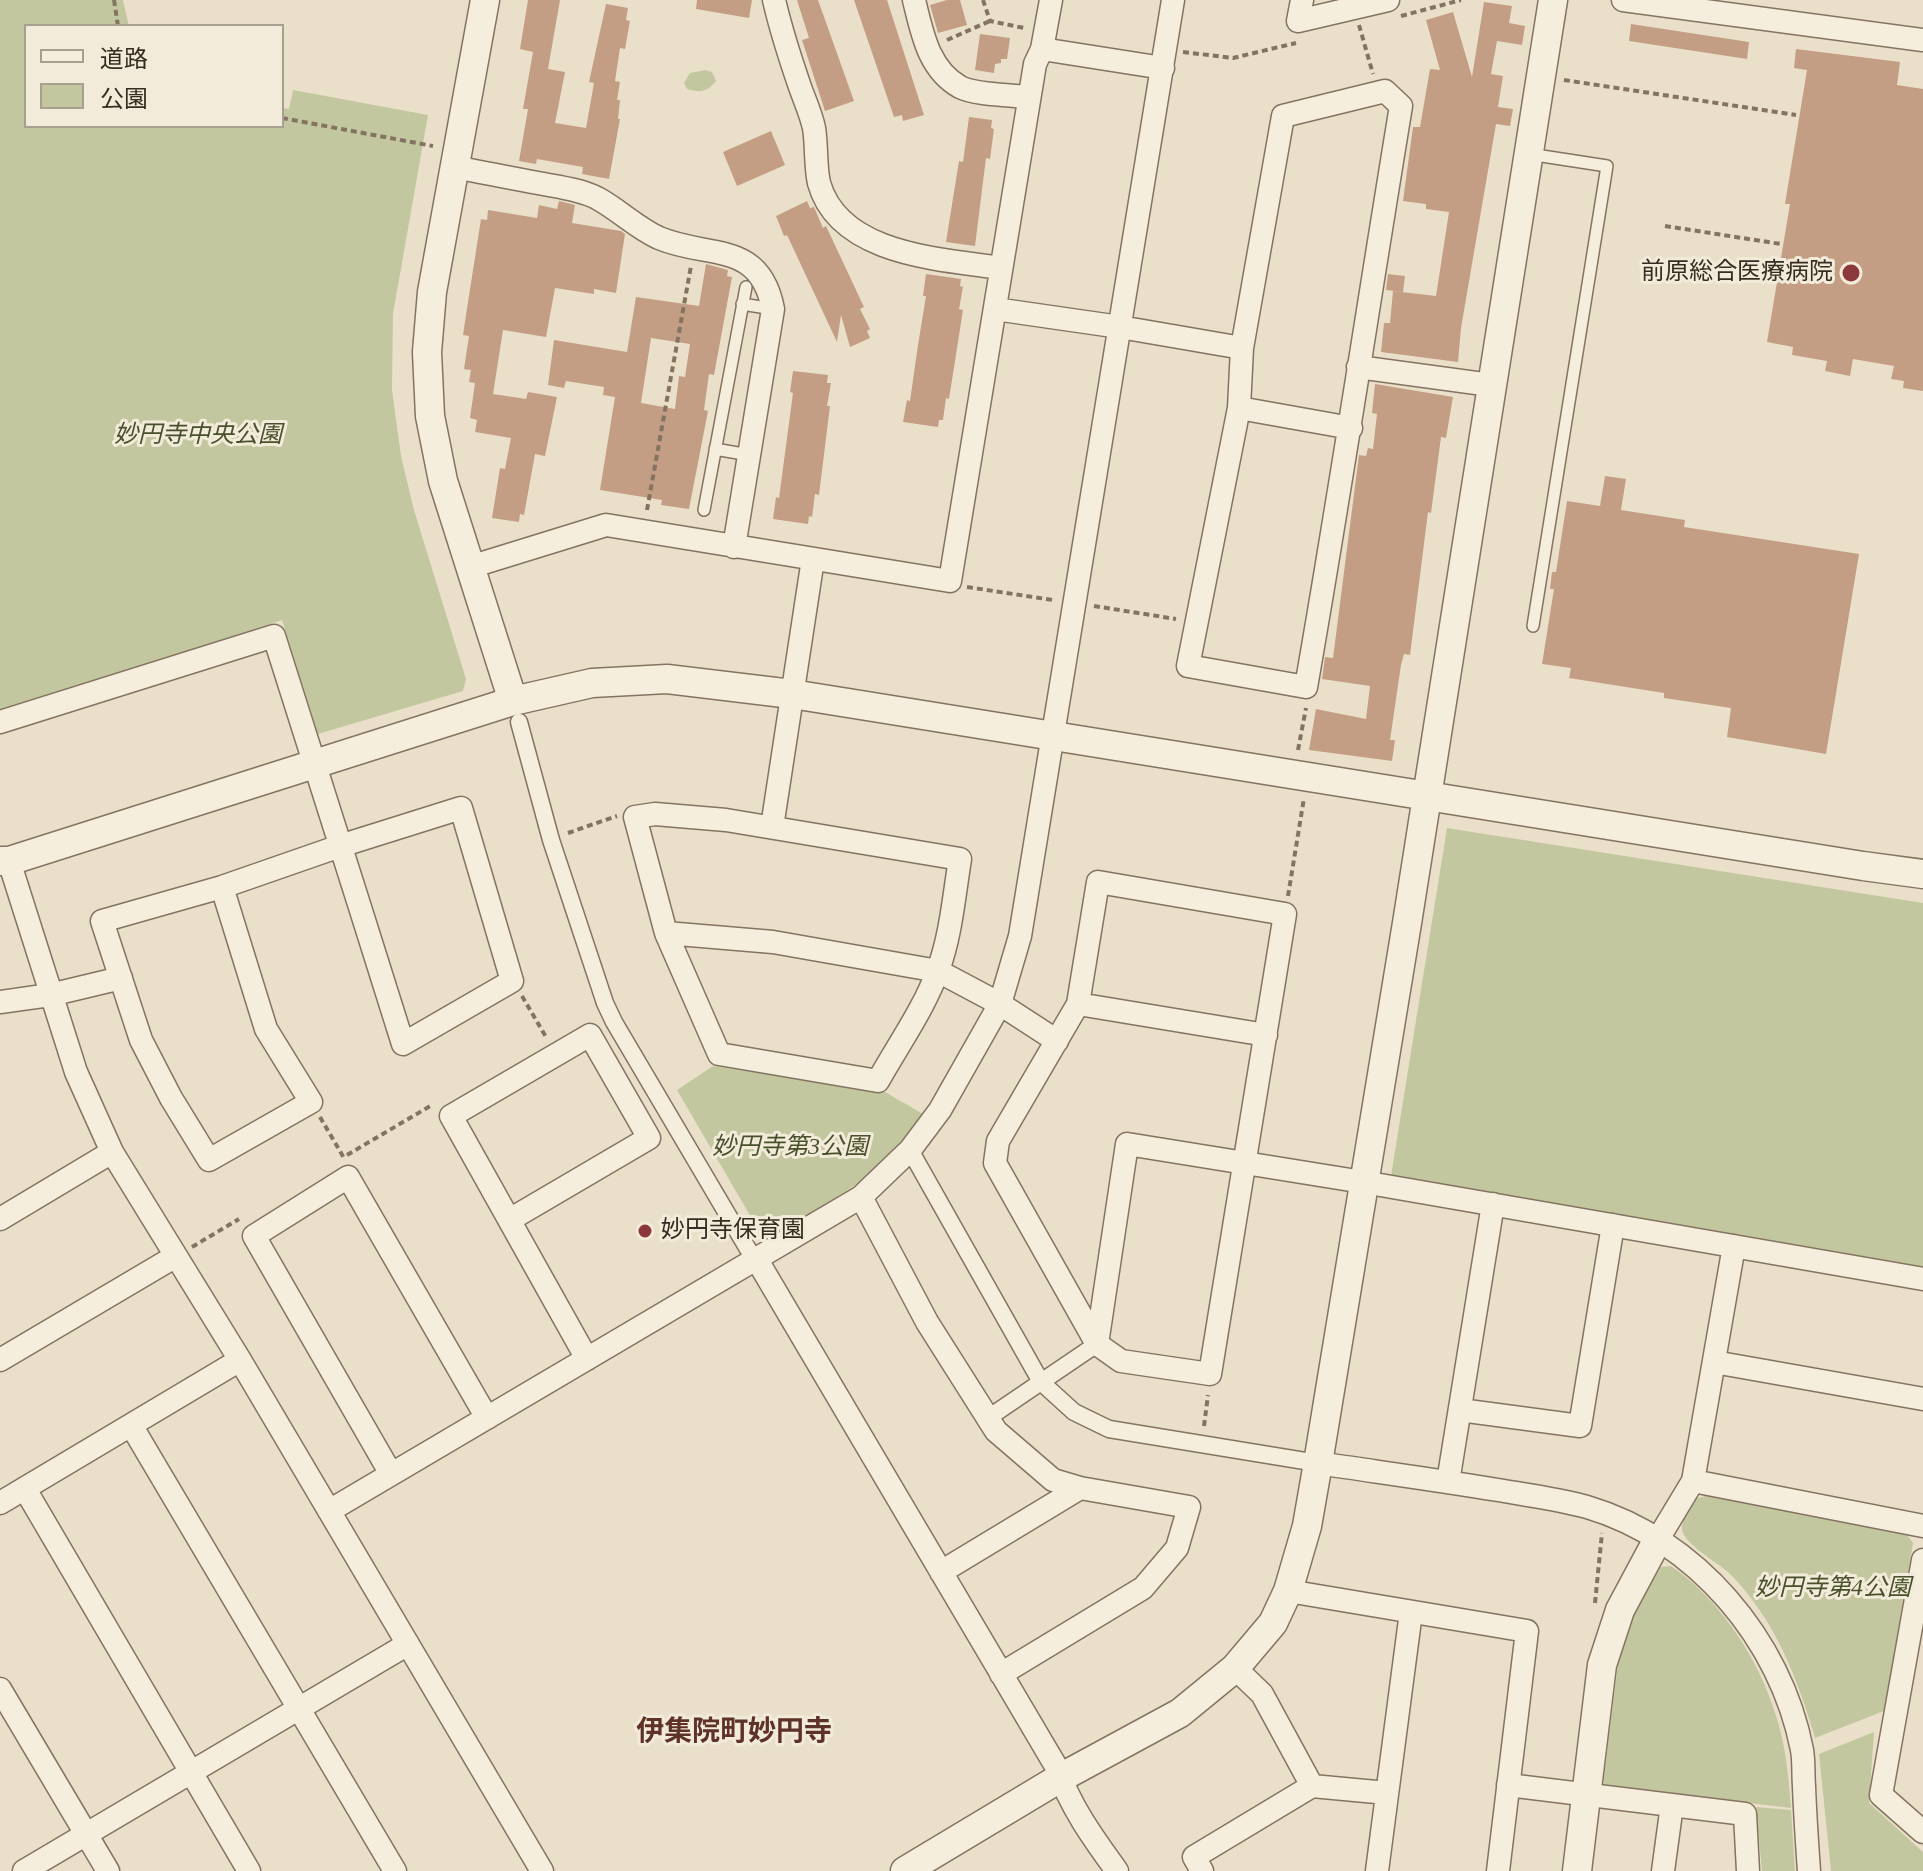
<!DOCTYPE html>
<html>
<head>
<meta charset="utf-8">
<style>
  body { margin:0 }
  #map { position:relative; width:1923px; height:1871px; overflow:hidden; background:#eae0ca; font-family:"Times New Roman","Noto Sans JP",serif }
  canvas { display:block }
  .legend { position:absolute; left:24px; top:24px; width:260px; height:104px; box-sizing:border-box; background:#f2ebd9; border:2px solid #a79f90; margin:0; padding:10px 14px; list-style:none; font-size:24px; color:#372c22 }
  .legend li { display:flex; align-items:center; gap:16px; height:40px }
  .legend b { width:40px; border:2px solid #a79f90 }
</style>
</head>
<body>
<div id="map">
<canvas width="1923" height="1871"></canvas>
<ul class="legend">
<li><b style="height:10px;background:#f5eedc"></b>道路</li>
<li><b style="height:22px;background:#c3c79f"></b>公園</li>
</ul>
</div>
<script>
const c = document.querySelector('canvas').getContext('2d');
c.lineJoin = 'round';
function fillPath(path, color) { c.fillStyle = color; c.fill(path, 'evenodd'); }
function trace(path, color, width, dash) { c.strokeStyle = color; c.lineWidth = width; c.lineCap = dash ? 'butt' : 'round'; c.setLineDash(dash || []); c.stroke(path); }
function label(font, color, halo, rows, align = 'center') {
  c.font = font + ' "Times New Roman","Noto Sans JP",serif'; c.lineWidth = 6; c.setLineDash([]); c.textBaseline = 'middle'; c.strokeStyle = halo; c.fillStyle = color; for (const [text, x, y, turn = 0] of rows) {
    c.save(); c.translate(x, y); c.rotate((+turn || 0) * Math.PI / 180); c.textAlign = isNaN(turn) ? turn : align; if (halo) c.strokeText(text, 0, 0); c.fillText(text, 0, 0); c.restore();
  }
}
const green = new Path2D(`
  M0 0H123L129 26H26V126H282V108L289 109 293 90 428 115 393 314 392 390 401 456 414 510 466 679 463 691 318 734 282 620 0 711Z
  M705 70 712 72 716 81C707 92 701 93 687 89L684 83 690 73Z
  M1447 828 1923 903V1269L1391 1176Z
  M713 1066 885 1092 923 1114 878 1170 766 1243 677 1090Z
  M1709 1495 1902 1528 1913 1543 1884 1711 1815 1738C1798 1680 1777 1624 1734 1578 1723 1565 1689 1548 1683 1533 1679 1522 1689 1509 1694 1499Z
  M1671 1566C1722 1601 1761 1662 1778 1722 1786 1749 1789 1779 1791 1808L1603 1786 1618 1664 1634 1613 1661 1567Z
  M1874 1732 1869 1803 1923 1852V1871H1831L1819 1754Z
  M1756 1807 1791 1810 1795 1871H1762Z`);
const building = new Path2D(`
  M528 0H560L548 69 565 72 555 123 586 128 594 83 589 82 606 4 628 8 626 20 630 21 625 49 620 48 615 81 620 82 617 100H620L618 119H620L609 179 582 174 583 167 537 159 536 164 519 161 528 109H523L533 52 520 49Z
  M697 0H752L749 18 696 9Z
  M797 0H818L854 101 825 111 802 40 809 38Z
  M854 0H887L924 115 903 121 902 115 894 117Z
  M947 0H960L967 25 938 33 930 5Z
  M1484 2 1512 6 1509 23 1525 26 1522 45 1497 41 1491 74 1503 76 1498 107 1513 109 1510 126 1496 124 1461 328 1458 362 1381 352 1384 323H1390L1393 291 1436 296 1449 212 1426 209V204L1403 201 1413 127H1420L1430 69 1440 70 1426 20 1453 12 1472 77Z
  M1631 24 1749 42 1747 59 1629 41Z
  M980 34 1010 38 1007 59H1001V63L995 64 994 73 975 70Z
  M1796 49 1900 62 1897 85 1923 89V391L1903 388 1904 381 1891 379 1894 366 1853 359 1850 376 1825 371 1827 361 1792 355 1793 347 1767 342 1790 204H1785L1807 70 1794 68Z
  M969 117 992 120 991 128 994 129 990 159 986 158 975 246 946 242 959 161 963 162Z
  M771 131 785 165 737 186 723 152Z
  M559 201 575 205 572 223 621 231 625 234 616 293 594 289V294L555 288 546 337 503 330 493 394 526 399 528 392 557 397 545 456 535 454 524 515 520 514 519 522 492 518 500 468 505 469 511 438 475 432 477 420 470 418 475 383 469 382 471 370 464 369 469 336 463 335 466 315 481 219 487 220 488 210 537 218 539 205 557 209Z
  M807 201 810 208 814 207 823 228 826 226 864 307 860 309 870 329 867 331 870 338 850 347 841 315 837 342 787 235 784 236 776 216Z
  M706 264 728 270 727 276 732 277 714 375 709 374 704 410 708 411 689 509 661 505 662 500 600 490 615 397 603 395 604 387 566 381 564 388 548 385 554 340 627 352 636 297 699 306ZM651 338 690 344 685 377 679 376 675 409 641 403Z
  M926 274 961 279 960 286 963 287 959 309 963 310 949 399 946 398 943 420H939L938 427 903 422 907 400 910 401 918 345 926 296H923Z
  M1388 274 1405 276 1403 292 1386 290Z
  M793 371 828 375 827 383H831L827 406H830L819 495 815 494 812 517 809 516 808 524 773 519 776 497 779 498 793 393 790 392Z
  M1375 384 1453 397 1446 438 1441 437 1431 513 1428 512 1410 655 1404 654 1401 665 1390 740H1395L1392 761 1309 750 1316 709 1366 719 1370 686 1322 679 1325 657 1333 658 1359 455 1366 456 1368 448 1373 449 1377 414 1372 413Z
  M1605 476 1626 479 1621 510 1685 520 1684 527 1859 554 1826 754 1727 737 1731 708 1664 698V693L1569 678 1571 668 1542 664 1554 589H1550L1552 572H1556L1567 501 1600 506Z`);
const path = new Path2D(`
  M114 0 118 26
  M983 0 990 21 1024 28
  M1401 16 1461 0
  M1359 25 1373 74
  M947 40 990 21
  M1183 52 1233 58 1296 43
  M1564 80 1796 115
  M282 118 433 146
  M1665 226 1781 244
  M647 510 691 266
  M967 587 1053 600
  M1094 606 1176 619
  M1298 750 1306 708
  M568 833 617 816
  M1288 896 1304 798
  M522 996 546 1037
  M320 1117 344 1158
  M347 1155 432 1105
  M192 1247 239 1219
  M1204 1426 1208 1395
  M1595 1603 1602 1533`);
const service = new Path2D(`
  M1529 154 1607 166 1533 626
  M742 304 773 309
  M715 449 749 455
  M704 510 746 287`);
const pedestrian = new Path2D(`
  M519 722 551 840 605 1003 614 1022 755 1261
  M910 1150 1041 1382 1074 1412 1109 1429 1305 1461
  M988 1418 1097 1344`);
const minor = new Path2D(`
  M774 0C781 30 790 58 800 87 805 101 811 114 814 128 817 146 815 165 819 183 839 255 940 259 1001 268
  M914 0C922 32 928 69 960 87 975 95 1012 95 1029 97
  M1302 0 1298 21 1388 0
  M1623 0 1923 40
  M1042 49 1163 68
  M1385 91 1401 106C1369 300 1340 493 1306 687L1188 666 1239 408 1242 348 1283 116Z
  M453 167C482 172 510 178 538 183 558 187 579 189 597 198 619 210 637 228 659 238 709 259 760 240 773 309L734 547
  M995 309 1120 327 1242 348
  M1358 367 1491 385
  M1239 408 1351 428
  M470 567 606 525 950 581 1035 64 1042 49 1051 0
  M0 722 274 636C318 772 360 908 403 1044L512 981 461 808 340 846 222 887 102 921 141 1040 171 1098 209 1160 311 1102 266 1029 222 887
  M655 814 726 820 960 859C954 896 951 935 938 970 924 1009 898 1045 878 1081L719 1054 666 933 635 817Z
  M772 827 813 559
  M9 861 76 1072 112 1152 240 1360 542 1871
  M1098 882 1285 914 1210 1374 1121 1361 1097 1344 995 1163 998 1141 1078 1004Z
  M666 933 773 942 938 971 1000 1004 1057 1041
  M0 1002 50 995 121 978
  M1078 1004 1266 1035
  M861 1197 927 1322 996 1431 1053 1480 1080 1488 1189 1507 1177 1548 1143 1588 1001 1674
  M0 1219 112 1152
  M511 1219 649 1138 590 1035 451 1116 587 1359
  M757 1260 1057 1768C1070 1806 1093 1838 1117 1871
  M1097 1344 1127 1144 1363 1182 1923 1279
  M0 1360 176 1256
  M1714 1362 1923 1399
  M1460 1410 1580 1426 1613 1225
  M131 1425 395 1871
  M1318 1463C1378 1472 1438 1480 1498 1490 1528 1495 1558 1499 1587 1507 1696 1539 1781 1640 1802 1750 1804 1761 1803 1774 1804 1786 1805 1814 1807 1843 1809 1871
  M391 1474 254 1236 348 1177 487 1418
  M1693 1481 1923 1526
  M1448 1482 1493 1204
  M25 1489 249 1871
  M0 1503 240 1360
  M329 1511 861 1197 910 1150 940 1110 1000 1004 1020 936 1173 0
  M1658 1539 1693 1481 1734 1246
  M1923 1560 1881 1795 1923 1832
  M941 1572 1080 1488
  M1288 1591 1527 1631 1498 1871
  M0 1689 108 1871
  M1508 1785 1745 1814 1748 1871
  M1312 1786 1387 1793
  M24 1871 408 1644
  M1202 1871 1194 1857 1312 1786 1262 1694 1235 1668
  M1377 1871 1411 1612
  M1663 1871 1672 1805`);
const tertiary = new Path2D(`
  M485 0 432 292 427 352 430 416 443 481 513 701
  M0 861H9L513 701 592 683 667 679 792 694 1863 866 1923 874
  M905 1871 1060 1778 1180 1713 1235 1668 1273 1623 1288 1591 1307 1526 1318 1463 1407 923 1553 0
  M1577 1871 1602 1665 1620 1610 1658 1539`);
const markers = [
  [1851,273,10,"#8c3739"],
  [645,1231,8,"#8c3739"]
];
const poiNames = [
  ["前原総合医療病院",1833,273],
  ["妙円寺保育園",661,1231,"left"]
];
const parkNames = [
  ["妙円寺中央公園",198,436],
  ["妙円寺第3公園",790,1148],
  ["妙円寺第4公園",1833,1589]
];
const quarterNames = [
  ["伊集院町妙円寺",734,1733]
];
fillPath(green, '#c3c79f');
fillPath(building, '#c39e84');
trace(service, '#847360', 14);
trace(pedestrian, '#847360', 19);
trace(minor, '#847360', 25);
trace(tertiary, '#847360', 31);
trace(path, '#847360', 4, [6, 4]);
trace(service, '#f5eedc', 11);
trace(pedestrian, '#f5eedc', 16);
trace(minor, '#f5eedc', 22);
trace(tertiary, '#f5eedc', 28);
for (const [x, y, r, color] of markers) { const dot = new Path2D(); dot.arc(x, y, r, 0, 2 * Math.PI); c.fillStyle = color; c.fill(dot); trace(dot, '#f2ebd9', 3); }
label('24px', '#372c22', '#f2ebd9', poiNames, 'right');
label('italic 24px', '#48512b', '#f2ebd9', parkNames);
label('bold 28px', '#5e3226', '#f2ebd9', quarterNames);
</script>
</body>
</html>
